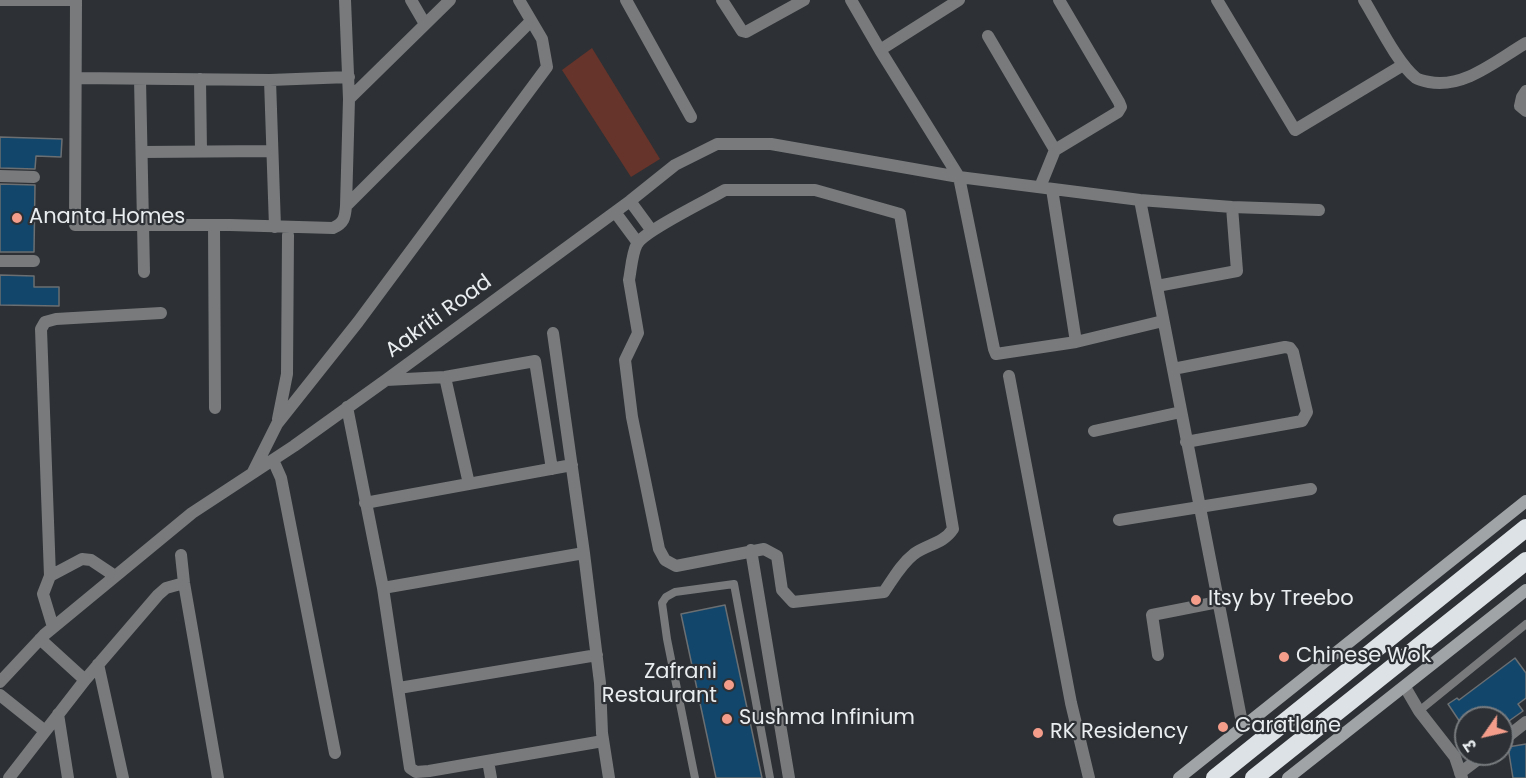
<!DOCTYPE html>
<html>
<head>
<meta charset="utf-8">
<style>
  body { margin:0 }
  #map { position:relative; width:1526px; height:778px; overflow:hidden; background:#2d3034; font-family:Poppins,"Noto Sans Devanagari",sans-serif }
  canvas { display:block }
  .north { position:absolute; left:1454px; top:706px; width:60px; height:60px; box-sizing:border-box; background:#2d3034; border:2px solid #797c7f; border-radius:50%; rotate:236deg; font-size:16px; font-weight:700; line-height:24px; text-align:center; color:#eaedef }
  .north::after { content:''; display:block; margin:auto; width:21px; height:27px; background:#f49d8b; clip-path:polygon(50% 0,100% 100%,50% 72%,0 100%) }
</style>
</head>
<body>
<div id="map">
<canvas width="1526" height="778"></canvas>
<div class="north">उ</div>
</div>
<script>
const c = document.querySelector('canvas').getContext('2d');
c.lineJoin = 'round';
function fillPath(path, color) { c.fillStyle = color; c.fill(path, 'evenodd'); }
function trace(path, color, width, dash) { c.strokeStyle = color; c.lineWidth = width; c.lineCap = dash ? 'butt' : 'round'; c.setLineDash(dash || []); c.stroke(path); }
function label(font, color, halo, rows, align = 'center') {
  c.font = font + ' Poppins,sans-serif'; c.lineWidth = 4.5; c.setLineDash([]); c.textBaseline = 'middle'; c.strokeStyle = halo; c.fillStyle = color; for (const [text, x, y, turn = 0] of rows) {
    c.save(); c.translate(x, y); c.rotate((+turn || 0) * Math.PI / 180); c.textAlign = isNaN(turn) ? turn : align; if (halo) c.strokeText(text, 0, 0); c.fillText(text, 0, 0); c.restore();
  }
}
const green = new Path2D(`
  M592 48 660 159 631 177 562 70Z`);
const building = new Path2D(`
  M0 137 62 139 61 157 36 156 35 169 0 168Z
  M0 184 35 185 34 252H0Z
  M0 275 34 276V287H59V306L0 305Z
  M725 605 737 661 762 778H716L681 614Z
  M1515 658 1526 673V698L1518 704 1523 711 1502 726V718H1466V731L1448 704 1457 698 1459 700Z
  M1526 744V778H1513L1508 747Z`);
const lane = new Path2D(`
  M1419 711 1526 624
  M695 778 667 639 662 603 666 597 675 592 734 584 770 778`);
const street = new Path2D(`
  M0 0H76L75 225H230L333 228C344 223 345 218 346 206L531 21
  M345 0 349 99
  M411 0 425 24
  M626 0 691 117
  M722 0 742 31 746 32 804 0
  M851 0 880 50
  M959 0 880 50 959 177 1140 200 1232 207 1319 210
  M1217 0 1295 130 1403 65
  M1364 0C1377 21 1397 63 1416 78 1419 80 1424 81 1429 82 1464 89 1497 60 1526 43
  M988 36 1055 150
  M76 78 270 80 349 77
  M140 79 144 272
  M200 79 201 151
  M270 80 275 227
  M1526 91 1522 97 1520 106 1526 111
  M142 152 272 151
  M0 176 34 177
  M1040 187 1055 150 1118 112 1121 107 1119 102 1059 0
  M1052 189 1076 342
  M725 190H815L900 214 953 529C943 544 928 544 914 554 901 564 893 579 884 592L793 602 782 590 777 556 764 549 676 566 665 560 659 549 632 417 625 360 638 333 629 280C631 270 632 253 637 244 644 231 708 200 725 190Z
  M1140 200 1243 728
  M630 201 652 231
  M346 206 349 99 450 0
  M615 212 638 243
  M214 225 215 408
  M0 261H34
  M1157 286 1237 271 1232 207
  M553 333 584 553 600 683 602 733 609 778
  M1173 369 1285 347 1290 348 1293 352 1307 412 1302 421 1186 442
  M1009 376 1071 703 1089 778
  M445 377 469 484
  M386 380 445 377 535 361 552 469
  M347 407 383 588 410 768 416 772 429 771 603 741
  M278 419 287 374 288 235
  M1094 431 1181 412
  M273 460 281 478 335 753
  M253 472 277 424 358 322 547 67 542 39 519 0
  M365 503 572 465
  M1119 520 1311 489
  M751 550 789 778
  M181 555 184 583 218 778
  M50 576 41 329 45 322 56 319 161 313
  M383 588 584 553
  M53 627 43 594 50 576 82 559 91 560 115 576
  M40 639 85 680
  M1158 655 1152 615 1218 602
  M98 664 123 778
  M0 682 44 635 192 513 294 446 386 380 630 201 675 165 717 144H771L959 177 994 349 996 354 1076 342 1163 321
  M1405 687 1419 711 1455 757 1462 778
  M399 688 597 655
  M0 695 45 731
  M58 714 68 778
  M1502 741 1526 722
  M488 761 491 778
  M1460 773 1485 754
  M9 778 85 680 158 595 166 588 184 583`);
const secondary = new Path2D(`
  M1179 778 1526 501
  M1288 778 1526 590`);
const highway = new Path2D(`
  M1215 778 1526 528
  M1254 778 1526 561`);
const markers = [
  [17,218,6,"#f49d8b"],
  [1196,600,6,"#f49d8b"],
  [1284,657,6,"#f49d8b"],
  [729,685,6,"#f49d8b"],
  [727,719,6,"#f49d8b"],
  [1223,727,6,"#f49d8b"],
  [1038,733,6,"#f49d8b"]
];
const poiNames = [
  ["Ananta Homes",29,218],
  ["Itsy by Treebo",1208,600],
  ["Chinese Wok",1296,657],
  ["Zafrani",717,673,"right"],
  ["Restaurant",717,697,"right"],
  ["Sushma Infinium",739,719],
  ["Caratlane",1235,727],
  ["RK Residency",1050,733]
];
const streetNames = [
  ["Aakriti Road",439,317,-36]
];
fillPath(green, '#66342a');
fillPath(building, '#12466b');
trace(building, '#6b6f72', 1.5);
trace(lane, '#787a7c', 8);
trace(street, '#787a7c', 12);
trace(secondary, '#a1a4a7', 12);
trace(highway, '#dde2e6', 18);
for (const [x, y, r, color] of markers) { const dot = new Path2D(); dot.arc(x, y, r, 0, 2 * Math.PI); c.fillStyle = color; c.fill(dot); trace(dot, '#2d3034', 2); }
label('21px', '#eaedef', '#2d3034', poiNames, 'left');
label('21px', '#eaedef', '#2d3034', streetNames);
</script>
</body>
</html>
